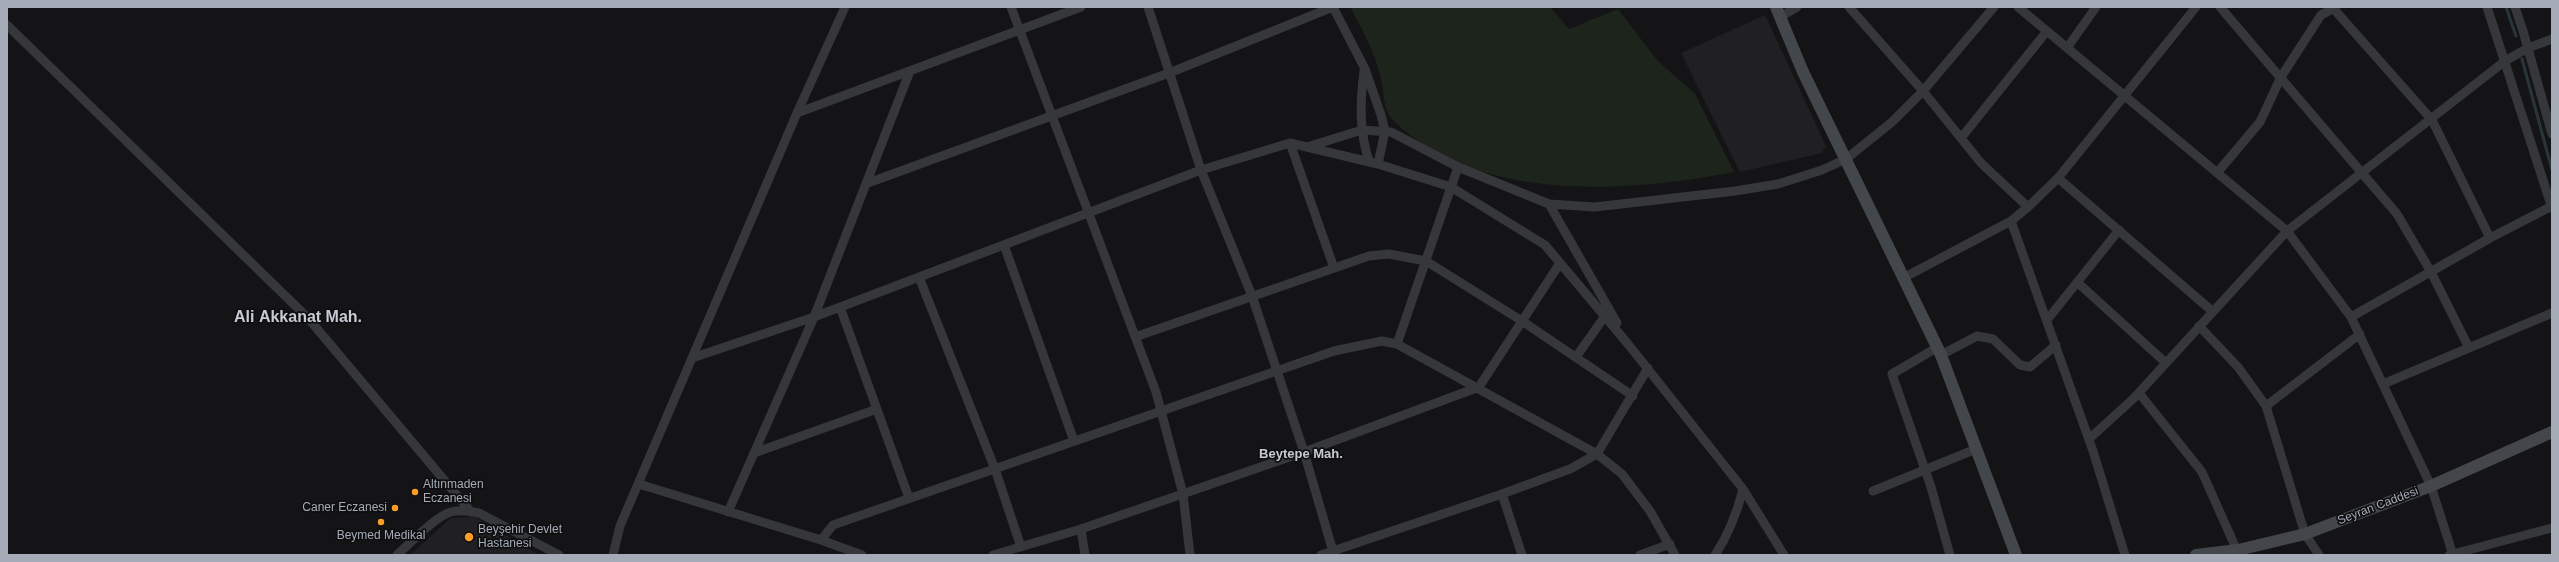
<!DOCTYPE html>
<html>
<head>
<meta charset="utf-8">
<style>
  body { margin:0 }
  #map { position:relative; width:2559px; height:562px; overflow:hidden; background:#141416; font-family:Arial,sans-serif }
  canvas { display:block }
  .frame { position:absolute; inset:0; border:8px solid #a5acb7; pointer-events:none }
</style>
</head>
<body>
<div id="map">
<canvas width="2559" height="562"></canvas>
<div class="frame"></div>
</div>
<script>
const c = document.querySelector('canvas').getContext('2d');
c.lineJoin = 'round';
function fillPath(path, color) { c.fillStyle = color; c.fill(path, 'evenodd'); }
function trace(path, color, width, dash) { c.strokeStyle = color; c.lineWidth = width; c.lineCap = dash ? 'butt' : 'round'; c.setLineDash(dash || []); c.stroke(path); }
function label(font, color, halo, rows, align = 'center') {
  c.font = font + ' Arial,sans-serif'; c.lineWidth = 3.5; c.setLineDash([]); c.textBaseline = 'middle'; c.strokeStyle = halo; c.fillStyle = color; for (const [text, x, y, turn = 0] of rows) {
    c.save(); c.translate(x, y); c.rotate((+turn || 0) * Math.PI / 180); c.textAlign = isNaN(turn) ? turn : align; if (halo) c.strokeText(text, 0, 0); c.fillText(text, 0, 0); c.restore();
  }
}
const built = new Path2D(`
  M1765 15 1826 146 1822 153 1740 172 1681 53Z
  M475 517 539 555H410L451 518Z`);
const green = new Path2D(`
  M1350 7H1550L1569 29 1618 9 1657 60 1695 94 1734 172C1638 191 1505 201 1420 142 1410 135 1392 123 1387 111 1383 102 1384 89 1381 79 1375 53 1363 30 1350 7Z`);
const stream = new Path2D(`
  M2506 7 2516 36
  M2522 59 2552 170`);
const street = new Path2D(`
  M1011 7 1156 392 1183 494 1190 555
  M1148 7 1201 170 1252 296 1304 452 1334 555
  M1333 7 1365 69 1381 115 1385 131 1378 164
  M1849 7 1923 91 1981 163 2028 207
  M2018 7 2287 231 2351 317 2431 486 2453 555
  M2220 7 2397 214 2431 272 2469 348
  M2332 7 2432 120 2490 238
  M2487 7 2552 208
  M2515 7 2523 31 2552 134
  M1780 17 1797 7
  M7 25 308 318 471 512
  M2067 48 2096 7
  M1364 71C1360 102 1359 131 1369 161
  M797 113 1081 7
  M1961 138 2047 31
  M1290 143 1334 268
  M1307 147 1362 130 1391 132 1458 167 1549 204 1595 207 1735 191 1778 184 1822 170 1846 159 1892 122 1923 91 1994 7
  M2217 173 2260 122 2281 77 2321 15 2336 7
  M2058 178 2212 311
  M868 183 1169 73 1333 7
  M1549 204 1617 323
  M2011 221 2093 451 2125 555
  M1004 245 1074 441
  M919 277 995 469 1021 547
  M1905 277 2011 221 2028 207 2058 178 2196 7
  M2077 282 2166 363
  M840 307 909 498
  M2351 317 2490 238 2552 206
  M2047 320 2119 230
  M2199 326 2238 367 2266 406 2305 534 2319 555
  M1135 337 1369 256 1389 254 1426 261 1522 321 1633 396
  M1397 344 1458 167
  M1938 347 1892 374 1931 487 1950 555
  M1941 355 1977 336 1993 339 2020 365 2030 367 2056 345
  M1576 357 1605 316
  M692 358 814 317 1201 170 1290 143 1378 164 1451 187 1545 245 1628 344 1743 489C1737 513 1729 534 1715 555
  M2383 384 2552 313
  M2139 393 2202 472 2239 555
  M2266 406 2360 334
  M2089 439 2134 398 2287 231 2505 61 2528 48 2552 39
  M754 453 877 409
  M639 484 821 540 862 555
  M1743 489 1784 555
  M1873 491 1976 449
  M1502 494 1522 555
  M728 512 814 317 910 71
  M1081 529 1085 555
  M821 540 833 525 1334 351 1382 341 1397 344 1597 454 1622 474 1650 511 1675 555
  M397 555C411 543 434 517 451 512 460 509 470 511 479 513L559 555
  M613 555 620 526 797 113 845 7
  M993 555 1081 529 1304 452 1479 387 1560 263
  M1321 555 1502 494 1570 469 1597 454 1648 368
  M1640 555 1670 544
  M2449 555 2552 528`);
const secondary = new Path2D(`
  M1776 7 1803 72 1941 355 2016 555
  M2196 555 2238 550 2305 534 2431 486 2552 432`);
const markers = [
  [415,492,4,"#fd9e25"],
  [395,508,4,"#fd9e25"],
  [381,522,4,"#fd9e25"],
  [469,537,5,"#fd9e25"]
];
const poiNames = [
  ["Altınmaden",423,485],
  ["Eczanesi",423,499],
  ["Caner Eczanesi",387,508,"right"],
  ["Beyşehir Devlet",478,530],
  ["Hastanesi",478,544],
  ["Beymed Medikal",381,536,"center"]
];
const streetNames = [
  ["Seyran Caddesi",2378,506,-21]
];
const neighbourhoodNames = [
  ["Beytepe Mah.",1301,454]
];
const districtNames = [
  ["Ali Akkanat Mah.",298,318]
];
fillPath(built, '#202023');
fillPath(green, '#1c241c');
trace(stream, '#29353b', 3);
trace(street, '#35373b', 9);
trace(secondary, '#43464b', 12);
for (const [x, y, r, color] of markers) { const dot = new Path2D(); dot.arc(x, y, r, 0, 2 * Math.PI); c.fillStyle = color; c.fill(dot); trace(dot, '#0f0f11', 1.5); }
label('12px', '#a5acb7', '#0f0f11', poiNames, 'left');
label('12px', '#a5acb7', '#0f0f11', streetNames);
label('bold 13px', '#c6cbd3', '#0f0f11', neighbourhoodNames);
label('bold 16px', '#c6cbd3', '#0f0f11', districtNames);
</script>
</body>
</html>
